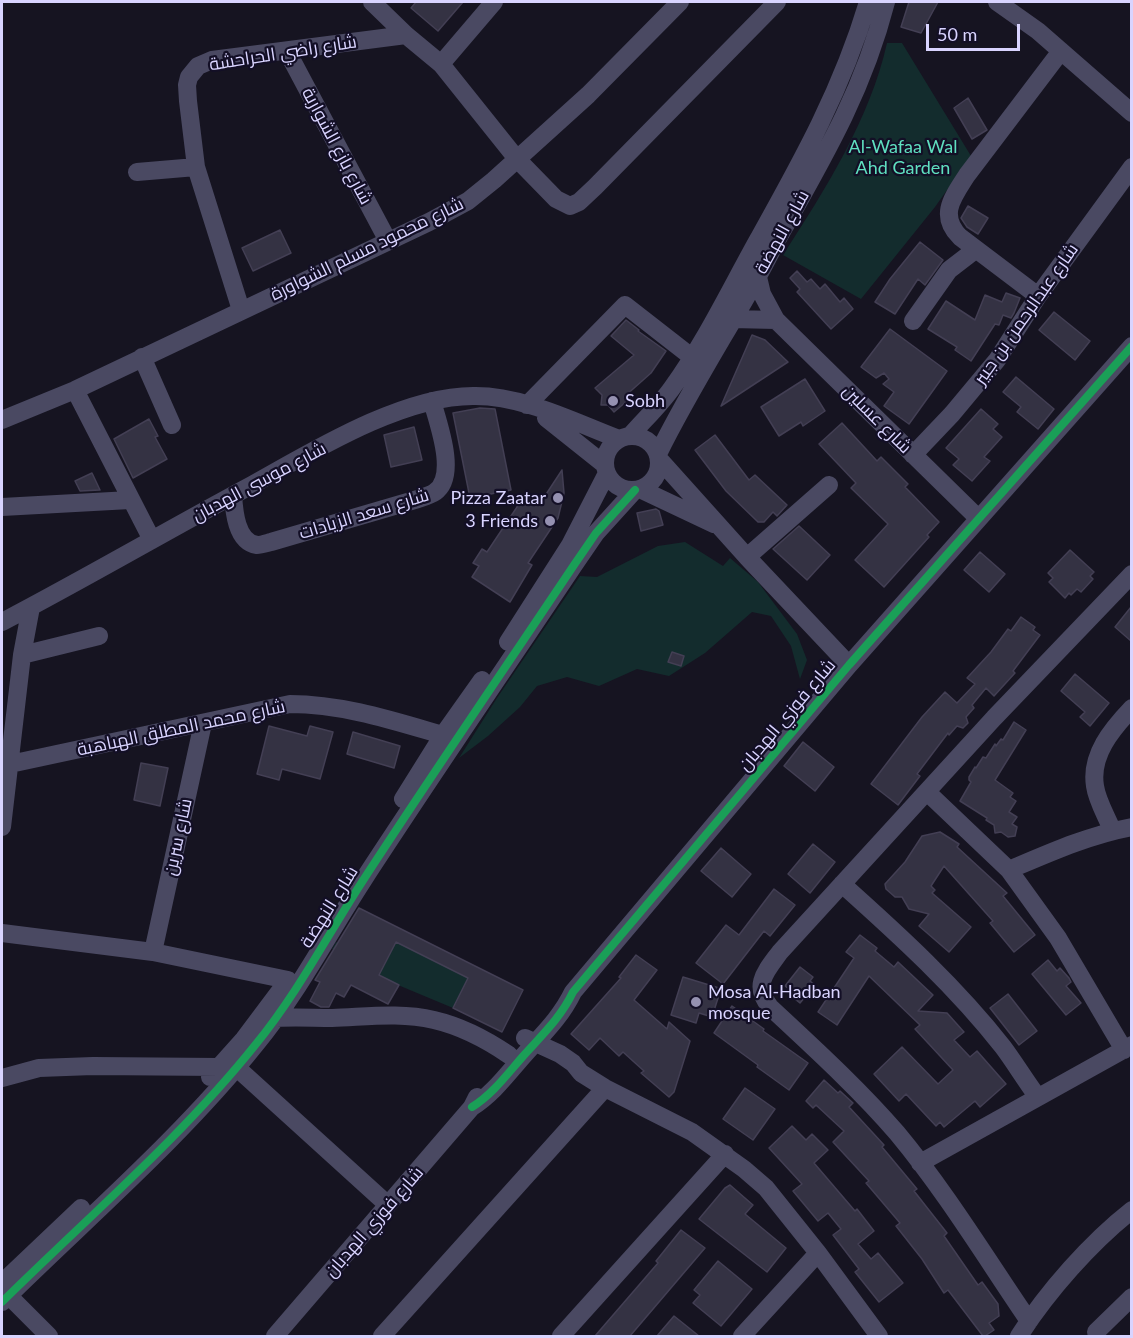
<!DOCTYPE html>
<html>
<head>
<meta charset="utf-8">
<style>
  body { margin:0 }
  #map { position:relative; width:1133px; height:1338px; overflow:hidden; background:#161421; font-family:Lato,sans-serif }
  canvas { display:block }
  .frame { position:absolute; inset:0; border:3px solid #d9d4ff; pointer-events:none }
  .scale { position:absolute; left:926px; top:24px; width:94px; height:27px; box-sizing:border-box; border:3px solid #d9d4ff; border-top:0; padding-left:8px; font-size:18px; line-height:21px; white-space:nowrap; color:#d9d4ff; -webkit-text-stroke:4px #130f26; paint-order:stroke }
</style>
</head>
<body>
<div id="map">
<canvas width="1133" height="1338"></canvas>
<div class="frame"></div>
<div class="scale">50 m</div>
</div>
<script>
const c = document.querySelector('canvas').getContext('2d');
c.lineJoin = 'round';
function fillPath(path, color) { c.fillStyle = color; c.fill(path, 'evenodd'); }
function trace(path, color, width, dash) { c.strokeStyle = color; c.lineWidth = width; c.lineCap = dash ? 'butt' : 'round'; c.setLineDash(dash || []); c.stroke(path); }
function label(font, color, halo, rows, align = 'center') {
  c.font = font + ' Lato,Cairo,sans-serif'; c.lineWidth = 4.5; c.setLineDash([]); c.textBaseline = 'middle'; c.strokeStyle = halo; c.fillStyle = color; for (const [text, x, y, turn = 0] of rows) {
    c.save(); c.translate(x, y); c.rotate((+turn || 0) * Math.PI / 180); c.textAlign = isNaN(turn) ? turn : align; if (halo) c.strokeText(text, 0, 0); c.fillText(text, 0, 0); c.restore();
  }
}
const green = new Path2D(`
  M887 43H902L971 156 935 207 861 299 783 255C825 190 870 119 887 43Z
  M685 542 723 566 730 558 758 582 797 634 807 660 800 679 791 646 771 616 752 612 705 653 669 676 637 669 599 686 567 677 537 686 520 707 488 736 459 758 497 698 580 576 597 577 658 546Z
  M336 942 384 966 396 942 468 978 453 1008 398 985 332 949Z`);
const building = new Path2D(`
  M416 2H463L438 31 411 8Z
  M909 2H938L921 33 901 27Z
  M968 98 987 130 972 139 954 108Z
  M968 206 988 218 978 234 967 227 961 218Z
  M280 230 291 253 253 271 242 248Z
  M920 242 943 260 925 285 918 279 895 314 875 302 890 279Z
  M797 271 807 282 811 279 820 289 825 284 840 302 844 298 853 309 831 329 797 292 800 289 790 278Z
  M1006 293 1020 298 1014 313 1011 318 1003 315 999 325 995 324 971 361 955 350 957 347 928 329 946 301 975 320 985 295 1002 302Z
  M1054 312 1090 341 1075 360 1039 330Z
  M626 320 639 330 638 331 666 351 651 373 624 397 627 401 614 412 608 405H601L602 395 595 388 634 355 611 336Z
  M890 329 947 371 909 424 884 406 894 392 883 384 889 379 884 373 876 378 861 367Z
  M752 335 765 340 788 362 721 406Z
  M1016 377 1054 409 1038 429 1017 412 1021 407 1003 392Z
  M805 379 825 411 803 426 801 422 779 436 761 407Z
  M480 408 495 409 511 490 470 498 453 413Z
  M981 409 998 424 993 429 1002 437 984 457 990 461 972 481 953 465 959 459 946 448Z
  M149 419 158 436 155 437 167 459 133 478 114 439Z
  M842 423 877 461 881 457 908 484 905 487 939 522 927 535 929 537 884 587 855 560 888 524 851 488 856 483 819 444Z
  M414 427 422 460 391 467 384 435Z
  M715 435 749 480 755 475 787 505 777 516 773 512 764 522H758L726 491 695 450Z
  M562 470 564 493 558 518 528 563 532 565 510 602 472 577 479 566 473 563 482 549 487 552 525 495 539 505Z
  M92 473 100 490 80 491 75 481Z
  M656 509 659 511 663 525 641 531 637 513Z
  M799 526 830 555 807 580 773 549Z
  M1070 550 1094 572 1090 576 1093 579 1081 592 1077 589 1071 595 1069 593 1065 598 1049 582 1053 578 1048 573Z
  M980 552 1005 574 989 592 964 570Z
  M1131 607V641L1115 627Z
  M1021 617 1035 627 1033 630 1040 635 1013 671 1015 673 994 696 986 688 972 705 974 708 966 717 968 723 963 728 957 726 949 735 948 733 917 774 920 776 898 805 871 784 922 717 945 692 957 703 975 684 967 678 991 652 1008 629 1011 631Z
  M672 652 684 656 681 666 668 662Z
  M1075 674 1109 703 1090 726 1080 717 1085 712 1061 691Z
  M1014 722 1026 730 995 780 1013 793 1010 797 1016 801 1009 812 1017 817 1012 824 1017 827 1015 836 1008 837 1001 832 995 833 994 825 986 820 987 818 960 801 971 782 969 780V777L975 767 976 768 983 757 986 758 995 744 996 746 1001 739 1003 740Z
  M269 726 307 736 310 726 333 732 320 779 282 769 279 780 257 774Z
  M353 732 400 746 394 768 347 754Z
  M803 742 834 767 815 791 784 766Z
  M141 763 168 768 160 806 134 800Z
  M940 832 959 844 957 847 1007 893 1003 896 1035 935 1014 952 990 923 993 921 944 866 931 886 935 890 932 893 971 927 949 952 919 926 929 914 909 909 902 897H895L886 889 885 884 905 862 922 836Z
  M813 844 835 862 810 893 788 874Z
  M721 848 751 874 732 897 701 871Z
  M774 889 795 905 770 936 764 931 723 984 696 963 726 925 739 935Z
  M359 908 523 990 502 1032 453 1008 468 978 396 942 379 975 399 985 388 1004 351 985 344 997 336 993 329 1007H321L310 1001 320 982 315 980Z
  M860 935 877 948 875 951 894 967 898 962 933 995 918 1011 947 1013 964 1032 954 1040 970 1057 977 1051 1006 1084 980 1107 975 1101 944 1127 940 1122 936 1126 906 1094 899 1101 874 1074 902 1047 938 1084 953 1070 915 1029 920 1025 869 976 837 1025 818 1012 854 958 846 952Z
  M636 955 657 970 634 1000 667 1029 669 1022 690 1041 674 1092 669 1097 641 1073 644 1071 623 1052 619 1056 600 1038 589 1050 571 1034 621 978 619 977Z
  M1048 960 1057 971 1060 968 1069 978 1071 982 1066 986 1081 1003 1066 1015 1032 974Z
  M800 967 813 977 810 981 815 985 800 1003 791 996 794 993 785 986Z
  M683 977 719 988 715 993 719 995 712 1017 699 1013 696 1023 671 1015Z
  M1008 994 1037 1031 1019 1045 990 1008Z
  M732 1006 764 1029 763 1031 808 1063 789 1090 757 1067 758 1065 714 1033Z
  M824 1080 838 1093 840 1091 853 1103 849 1107 884 1145 882 1147 917 1189 914 1191 947 1233 944 1236 978 1285 982 1282 998 1304 999 1316 989 1323 994 1330 985 1336H983L948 1290 944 1293 922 1259 896 1226 900 1223 866 1183 869 1181 833 1142 844 1131 816 1105 813 1108 806 1101Z
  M745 1088 775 1109 753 1140 723 1119Z
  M792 1126 806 1140 812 1134 828 1150 814 1163 855 1211 857 1209 874 1231 858 1244 871 1259 878 1253 903 1283 879 1302 855 1272 859 1269 833 1235 841 1229 828 1213 818 1221 793 1191 802 1184 769 1148Z
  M730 1185 753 1205 745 1214 786 1248 767 1272 699 1219 725 1188Z
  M681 1230 705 1248 630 1336H595L658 1263 656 1261Z
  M718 1261 752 1289 721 1326 693 1303 700 1295 694 1290Z
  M674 1316 699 1336H657Z`);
const minor = new Path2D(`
  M372 2 406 35 441 64 517 159 556 199 570 206 579 202 595 187 777 2
  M997 2 1038 31 1132 113
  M287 51 388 241
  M441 64 494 2
  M137 172 196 167
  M758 277 762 294 776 320 978 518
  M1038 296 960 237C938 215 953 197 967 175L1061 51
  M241 310 196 167 188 101 187 85 189 77 198 66 212 60 406 35
  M732 319 776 320
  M913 321 949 270 975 250
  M142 357 172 425
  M75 390 152 540
  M527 405 625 305 693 358
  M546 418 605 465
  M2 420 75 390 429 222 468 201 494 180 588 95 680 2
  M630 436C644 420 660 405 672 388 706 341 731 288 759 238 803 159 842 89 868 2
  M605 463a27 27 0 1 1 54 0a27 27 0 1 1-54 0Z
  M658 454C688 393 724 337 757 278 767 261 775 243 785 226 828 150 864 87 886 2
  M913 455 952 414 997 360 1038 296 1132 167
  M659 459 747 557 849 665
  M640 489 714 524
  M233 495C234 510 236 542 257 545 261 545 267 543 271 542L418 499C424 497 431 495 435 492 458 476 438 423 432 401
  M2 507 130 500
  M747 557 829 485
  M2 622C86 578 168 530 252 485 313 451 402 396 473 396 522 395 574 422 619 439
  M508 642 570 545 607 473
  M22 655 99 636
  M10 764 290 704C346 704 400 723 453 738
  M927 792 1009 870 1058 938 1124 1050
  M403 799 443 735 482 680
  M2 827 22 655 31 607
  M1112 830C1107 817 1097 801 1095 786 1090 755 1112 729 1132 708
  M1009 870C1049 853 1089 835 1132 827
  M842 884C899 935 956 987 1003 1047 1015 1063 1025 1080 1037 1096
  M2 933 153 952 288 980
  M153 952 203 723
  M277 1018C295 1017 314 1018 332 1018 366 1017 400 1012 434 1020 460 1026 487 1040 509 1055
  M525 1038 560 1054 573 1063 581 1073 605 1088 692 1132 744 1169 766 1188 818 1253 879 1336
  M236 1067 388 1205
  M210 1077 244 1039 283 987
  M2 1078 39 1068 93 1066 220 1067
  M472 1107C493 1094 508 1073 525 1054 543 1034 561 1017 573 992L849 665 1132 346
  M920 1163 1132 1045
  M2 1283 81 1208
  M8 1295 49 1336
  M2 1302C87 1218 181 1138 256 1044 297 994 327 936 362 882 431 776 503 671 574 565L596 533 635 490
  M1029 1321C986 1258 946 1192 897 1133 858 1088 814 1048 770 1007 752 985 766 971 780 952L994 718 1132 574
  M1096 1332 1132 1297
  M275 1336 472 1107 477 1097
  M382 1336 605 1088
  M561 1336 725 1154
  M742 1336 818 1253
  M1019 1336C1047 1292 1091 1242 1132 1210`);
const cycleway = new Path2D(`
  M472 1107C493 1094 508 1073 525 1054 543 1034 561 1017 573 992L849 665 1132 346
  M2 1302C87 1218 181 1138 256 1044 297 994 327 936 362 882 431 776 503 671 574 565L596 533 635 490`);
const markers = [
  [613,401,6,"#9591b1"],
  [558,498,6,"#9591b1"],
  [550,521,6,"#9591b1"],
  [696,1002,6,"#9591b1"]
];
const streetNames = [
  ["شارع راضي الحراحشة",283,53,-9],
  ["شارع بازع الشواربة",337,146,62],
  ["شارع النهضة",782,232,-61],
  ["شارع محمود مسلم الشواورة",367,249,-26],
  ["شارع عبدالرحمن بن جبير",1026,314,-55],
  ["شارع عسلين",877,419,45],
  ["شارع موسى الهدبان",259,482,-28],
  ["شارع سعد الزيادات",364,514,-17],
  ["شارع فوزي الهدبان",787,715,-50],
  ["شارع محمد المطلق الهباهبة",181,728,-12],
  ["شارع سرين",178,837,-78],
  ["شارع النهضة",329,907,-58],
  ["شارع فوزي الهدبان",374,1222,-49]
];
const parkNames = [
  ["Al-Wafaa Wal",903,147],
  ["Ahd Garden",903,168]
];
const poiNames = [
  ["Sobh",625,401],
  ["Pizza Zaatar",546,498,"right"],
  ["3 Friends",538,521,"right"],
  ["Mosa Al-Hadban",708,992],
  ["mosque",708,1013]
];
fillPath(green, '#132c2d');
fillPath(building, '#343243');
trace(building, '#433f54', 1.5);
trace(minor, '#4a4962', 18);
trace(cycleway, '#1a9f57', 8);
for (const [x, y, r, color] of markers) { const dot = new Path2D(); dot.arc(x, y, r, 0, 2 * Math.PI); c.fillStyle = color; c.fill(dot); trace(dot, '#130f26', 2); }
label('18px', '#d9d4ff', '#130f26', streetNames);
label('18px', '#5fe0c0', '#130f26', parkNames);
label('18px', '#d9d4ff', '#130f26', poiNames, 'left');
</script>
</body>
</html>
